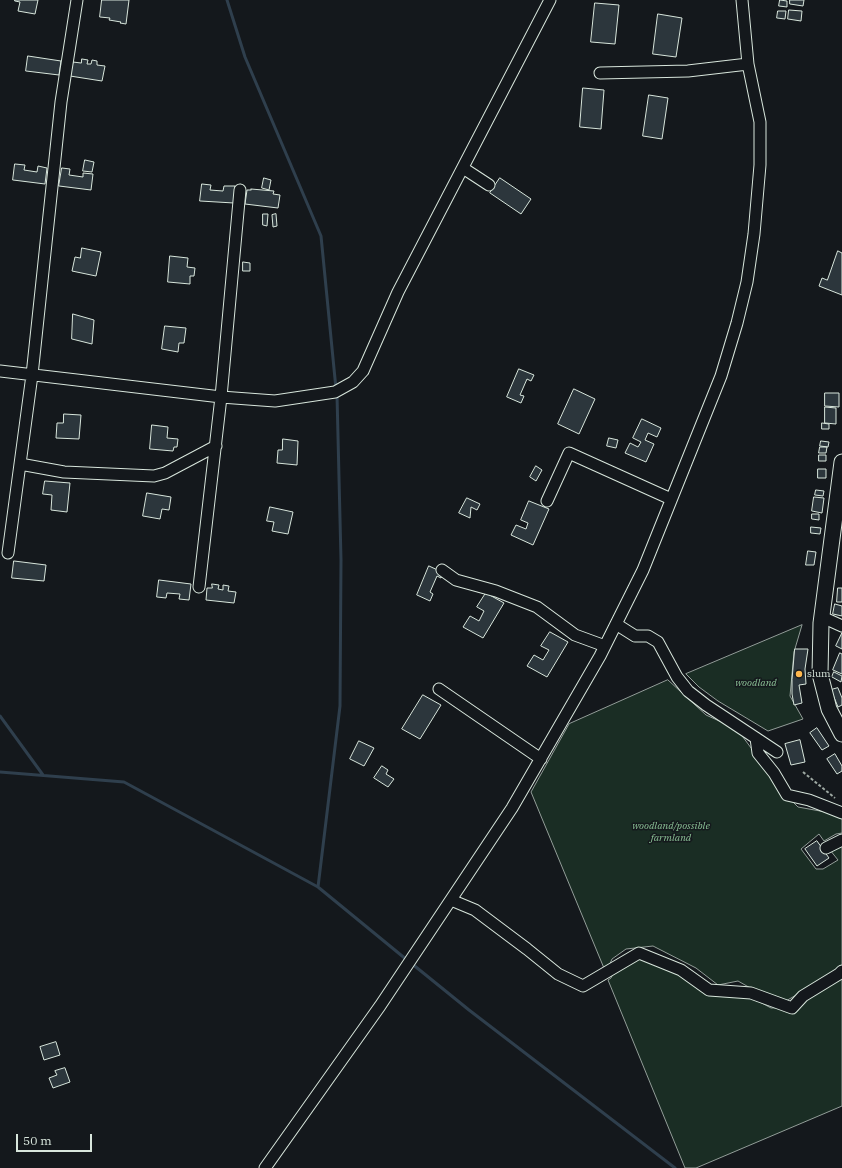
<!DOCTYPE html>
<html>
<head>
<meta charset="utf-8">
<style>
  body { margin:0 }
  #map { position:relative; width:842px; height:1168px; overflow:hidden; background:#14181c; font-family:"IBM Plex Serif",serif }
  canvas { display:block }
  .scale { position:absolute; left:16px; top:1134px; width:76px; height:18px; box-sizing:border-box; border:2px solid #d8e6dc; border-top:0; padding-left:5px; font-size:12px; line-height:14px; white-space:nowrap; color:#d8e6dc; -webkit-text-stroke:3px #14181c; paint-order:stroke }
</style>
</head>
<body>
<div id="map">
<canvas width="842" height="1168"></canvas>
<div class="scale">50 m</div>
</div>
<script>
const c = document.querySelector('canvas').getContext('2d');
c.lineJoin = 'round';
function fillPath(path, color) { c.fillStyle = color; c.fill(path, 'evenodd'); }
function trace(path, color, width, dash) { c.strokeStyle = color; c.lineWidth = width; c.lineCap = dash ? 'butt' : 'round'; c.setLineDash(dash || []); c.stroke(path); }
function label(font, color, halo, rows, align = 'center') {
  c.font = font + ' "IBM Plex Serif",serif'; c.lineWidth = 3; c.setLineDash([]); c.textBaseline = 'middle'; c.strokeStyle = halo; c.fillStyle = color; for (const [text, x, y, turn = 0] of rows) {
    c.save(); c.translate(x, y); c.rotate((+turn || 0) * Math.PI / 180); c.textAlign = isNaN(turn) ? turn : align; if (halo) c.strokeText(text, 0, 0); c.fillText(text, 0, 0); c.restore();
  }
}
const green = new Path2D(`
  M802 625 794 652 790 696 803 719 768 731 718 701 699 687 686 674Z
  M668 680 706 715 737 729 786 795 798 807 842 815V833L836 834 824 841 819 834 801 849 816 869H823L838 860 830 850 842 842V969L784 1002 768 998 738 981 718 985 696 968 653 946 626 949 612 959 606 973 531 792 569 724Z
  M645 953 721 994H745L771 1008 794 1007 816 991 842 979V1106L696 1168H685L608 980 611 978 618 963Z`);
const stream = new Path2D(`
  M227 0 245 57 321 236 336 389
  M0 716 43 775
  M0 772 124 782 318 887 407 960
  M318 887 340 706 341 560 337 395
  M411 963 469 1010 675 1168`);
const building = new Path2D(`
  M15 0H38L35 14 18 11 20 2 15 1Z
  M102 0H129L126 24 120 23 121 22 109 20 110 18 100 17Z
  M780 0 787 1V7L779 6Z
  M790 0H804L803 6 790 4Z
  M595 3 619 5 615 44 591 42Z
  M789 10 802 11 801 21 788 19Z
  M778 11H786L785 19 777 18Z
  M658 14 682 18 676 57 653 54Z
  M28 56 61 61 59 75 26 71Z
  M82 59 88 60 87 64H91L92 60 97 61V65L105 66 102 81 70 76 73 62 81 63Z
  M583 88 604 90 601 129 580 127Z
  M649 95 668 98 662 139 643 136Z
  M85 160 94 162 92 172 83 171Z
  M15 164 25 165 24 170 37 172 38 166 47 168 45 184 13 180Z
  M62 168 70 169 69 175 83 177V173L93 174 91 190 59 186Z
  M264 178 271 180 269 190 262 188Z
  M500 178 531 199 521 214 490 193Z
  M202 184 211 185 210 190 223 191 224 186H235L234 203 200 201Z
  M251 189 274 191 273 194 280 195 278 208 245 204 247 190H251Z
  M263 214H268L267 226 263 225Z
  M276 214 277 226 273 227 272 215Z
  M82 248 101 252 96 276 72 271 75 257 80 258Z
  M838 251 842 253V295L819 286 822 278 827 280Z
  M170 256 188 258 187 267 195 268 194 276H190V284L168 282Z
  M243 262 250 263V271H243Z
  M73 314 94 320 92 344 72 339Z
  M165 326 186 328 184 343H179L178 352 162 349Z
  M519 369 534 375 531 381 527 379 520 395 524 396 521 403 507 397Z
  M574 389 595 399 579 434 558 424Z
  M825 393H839V407L825 406Z
  M825 407 836 408V424L825 423Z
  M64 414 81 415 79 439 56 438 57 423H63Z
  M642 419 661 428 657 437 648 433 645 440 654 444 646 462 625 453 630 443 638 447 641 442 633 438Z
  M822 423 829 424V429H822Z
  M152 425 168 427 167 438 178 439 177 447H174L173 451 150 449Z
  M609 438 618 440 616 448 607 446Z
  M283 439 298 441 297 465 277 463 278 450H282Z
  M821 441 829 442 828 447 820 446Z
  M820 447H827L826 453H819Z
  M819 455H826V461H819Z
  M536 466 542 470 536 481 530 477Z
  M818 469H826V478H818Z
  M45 481 70 483 67 512 51 510 52 495 43 494Z
  M816 490 824 491 823 496 815 495Z
  M147 493 171 497 169 510 162 509 160 519 143 516Z
  M814 497 824 498 822 513 812 511Z
  M467 498 480 504 477 510 471 507 470 518 459 513Z
  M529 501 549 509 533 545 511 535 516 525 526 529 528 523 521 520Z
  M270 507 293 512 288 534 272 531 274 522 267 521Z
  M812 514H819V520L812 519Z
  M811 527 821 528 820 534 811 533Z
  M808 551 816 552 814 565H806Z
  M14 561 46 565 44 581 12 578Z
  M429 566 444 573 441 578 437 576 430 592 433 594 430 601 417 595Z
  M159 580 191 584 189 600 179 599 180 594 167 593 166 598 157 597Z
  M212 584 219 585 218 589 223 590V585L229 586 228 591 236 592 234 603 206 600 207 588H212Z
  M838 588H842V602H837Z
  M486 593 504 603 483 638 463 627 470 616 479 621 484 611 477 607Z
  M835 604 842 606V616L833 614Z
  M550 632 568 642 547 677 527 666 534 655 543 660 549 650 541 646Z
  M842 633V649L836 646Z
  M795 649H808L805 669 806 684 799 685 802 703 794 705 792 694V680Z
  M840 653 842 654V674L833 670Z
  M834 672 842 676 841 682 832 677Z
  M838 688 842 698V705L838 707 831 690Z
  M423 695 441 705 420 739 402 729Z
  M817 728 829 746 822 750 810 733Z
  M800 740 805 762 791 765 785 744Z
  M359 741 374 748 364 766 350 759Z
  M835 754 842 766V771L837 774 827 759Z
  M382 766 388 770 386 774 394 779 388 787 374 778Z
  M817 841 829 858 817 866 805 849Z
  M56 1042 60 1055 44 1060 40 1047Z
  M65 1068 70 1082 53 1088 49 1078 57 1075 55 1071Z`);
const path = new Path2D(`
  M803 772 835 798`);
const minor = new Path2D(`
  M600 73 688 71 748 64
  M463 168 489 185
  M0 371 221 397 275 401 335 392 353 382 363 371 398 292 550 0
  M20 464 64 472 154 476 165 473 216 446
  M547 501 569 453 671 499
  M8 553 32 375 61 102 77 0
  M442 570 456 580 496 591 537 607 575 635 605 646
  M199 587 221 397 240 190
  M822 617 842 626
  M616 624 635 636H648L658 642 677 677 688 691 706 705 777 752
  M439 689 541 759
  M756 738 758 753 774 773 787 795 809 800 842 813
  M826 848 842 840
  M451 900 475 910 527 949 558 974 583 986 639 953 681 970 709 990 751 993 792 1008 803 996 839 974 842 971
  M265 1168 380 1006 512 808 600 656 643 570 721 376 737 323 747 282 754 234 760 165V122L748 64 742 0`);
const major = new Path2D(`
  M842 462 821 623 820 674 829 709 842 734`);
const markers = [
  [799,674,4,"#ffb74d"]
];
const poiNames = [
  ["slum",807,674]
];
const parkNames = [
  ["woodland",756,683],
  ["woodland/possible",671,826],
  ["farmland",671,838]
];
fillPath(green, '#1a2d24');
trace(green, '#939e99', 1);
trace(stream, '#2f3f4d', 3);
fillPath(building, '#2c363c');
trace(building, '#d8e6dc', 1);
trace(minor, '#d8e6dc', 13);
trace(major, '#d8e6dc', 17);
trace(path, '#9da8a2', 2, [3, 2]);
trace(minor, '#14181c', 11);
trace(major, '#14181c', 15);
for (const [x, y, r, color] of markers) { const dot = new Path2D(); dot.arc(x, y, r, 0, 2 * Math.PI); c.fillStyle = color; c.fill(dot); trace(dot, '#14181c', 1.5); }
label('10px', '#d8e6dc', '#14181c', poiNames, 'left');
label('italic 10px', '#8ac095', '#14181c', parkNames);
</script>
</body>
</html>
